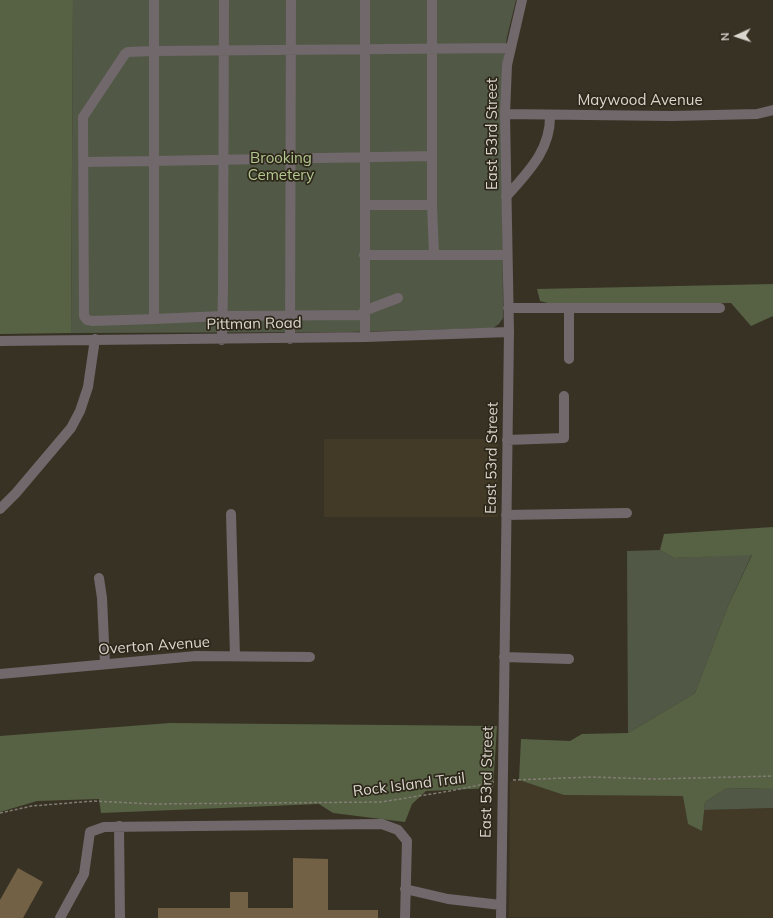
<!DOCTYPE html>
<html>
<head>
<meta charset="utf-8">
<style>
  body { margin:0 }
  #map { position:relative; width:773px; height:918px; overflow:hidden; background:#383225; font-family:Mulish,sans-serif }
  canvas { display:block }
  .north { position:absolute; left:717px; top:16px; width:40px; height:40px; -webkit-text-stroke:3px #2e281b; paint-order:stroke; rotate:267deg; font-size:11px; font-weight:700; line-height:16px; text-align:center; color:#dad6ce }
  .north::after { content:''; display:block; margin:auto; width:14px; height:18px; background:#dad6ce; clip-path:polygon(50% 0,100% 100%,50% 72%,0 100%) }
</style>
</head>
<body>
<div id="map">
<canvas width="773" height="918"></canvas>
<div class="north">N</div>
</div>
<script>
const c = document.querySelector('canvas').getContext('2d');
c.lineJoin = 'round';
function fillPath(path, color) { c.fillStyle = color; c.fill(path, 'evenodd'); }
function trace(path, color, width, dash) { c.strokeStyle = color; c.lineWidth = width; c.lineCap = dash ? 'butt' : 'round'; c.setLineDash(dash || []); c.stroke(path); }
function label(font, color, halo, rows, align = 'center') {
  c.font = font + ' Mulish,sans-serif'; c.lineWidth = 3.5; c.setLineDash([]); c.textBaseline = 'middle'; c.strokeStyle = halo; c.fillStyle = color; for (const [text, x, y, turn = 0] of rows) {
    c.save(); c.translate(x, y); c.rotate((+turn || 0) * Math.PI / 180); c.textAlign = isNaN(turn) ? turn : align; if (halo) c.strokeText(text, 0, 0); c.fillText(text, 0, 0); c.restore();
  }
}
const built = new Path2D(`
  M324 439H498V517H324Z
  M519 780 564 795 684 796 688 824 702 831 704 810 773 808V918L509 917 510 781Z`);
const green = new Path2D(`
  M73 0H516L507 37 502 70 503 318 499 324 493 328 348 332 71 333Z
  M660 550 674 558 752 554 728 606 695 693 628 733 627 551Z
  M727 788 773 789V808L704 810 705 802Z`);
const forest = new Path2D(`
  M0 0H73L71 333 0 334Z
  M773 284V316L751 326 731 303 556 305 540 301 537 289Z
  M773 527V789L727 788 705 802 702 831 688 824 683 796 564 795 519 780 521 739 570 741 582 734 628 733 695 693 728 606 752 555 674 558 660 550 664 534Z
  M170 723 497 726 493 788 426 791 412 804 405 822 333 813 319 804 101 813 99 799 37 801 0 812V736Z`);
const building = new Path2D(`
  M293 858 328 859V910H378V918H158V908H230V892H248V908H293Z
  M18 868 43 882 23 918H0V900Z`);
const path = new Path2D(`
  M513 780 592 777 653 779 773 776
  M0 813 32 806 94 801 154 804 381 802 450 791 494 782`);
const minor = new Path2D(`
  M432 0V205L434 255H507
  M505 114 672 116 757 114 773 110
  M84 162 154 161V0
  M506 197C528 172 551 150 550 115
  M365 205H432
  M364 255H434
  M508 308H720
  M569 308V359
  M364 311 398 298
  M364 315 222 316 154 319V161L432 156
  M154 319 93 321 87 320 84 316 83 117 125 54 128 52 154 51 511 48
  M365 337V0
  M290 339 291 0
  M222 340 223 289 224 0
  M0 341 365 337 509 332
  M507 440 564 438V396
  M0 509 16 493 71 428 80 411 88 387 95 339
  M231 514 235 656
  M506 515 627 513
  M99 578 102 598 105 664
  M504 657 569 659
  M0 674 196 656 310 657
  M119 826 120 918
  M405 889 448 899 501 905
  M60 918 84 874 90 832 104 827 382 824 398 830 407 841 405 918
  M501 918 509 332 505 114 507 65 522 0`);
const streetNames = [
  ["Maywood Avenue",640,100],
  ["East 53rd Street",492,134,-90],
  ["Pittman Road",254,324,-1],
  ["East 53rd Street",492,458,-89],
  ["Overton Avenue",154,646,-4],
  ["East 53rd Street",487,782,-89],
  ["Rock Island Trail",409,785,-7]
];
const parkNames = [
  ["Brooking",281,158],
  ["Cemetery",281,175]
];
fillPath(built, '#423a26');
fillPath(green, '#515846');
fillPath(forest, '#576244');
fillPath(building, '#736145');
trace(path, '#827d73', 1.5, [3, 2]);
trace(minor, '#70686a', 10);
label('15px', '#dad6ce', '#2e281b', streetNames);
label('15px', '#b3c790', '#2e281b', parkNames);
</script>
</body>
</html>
